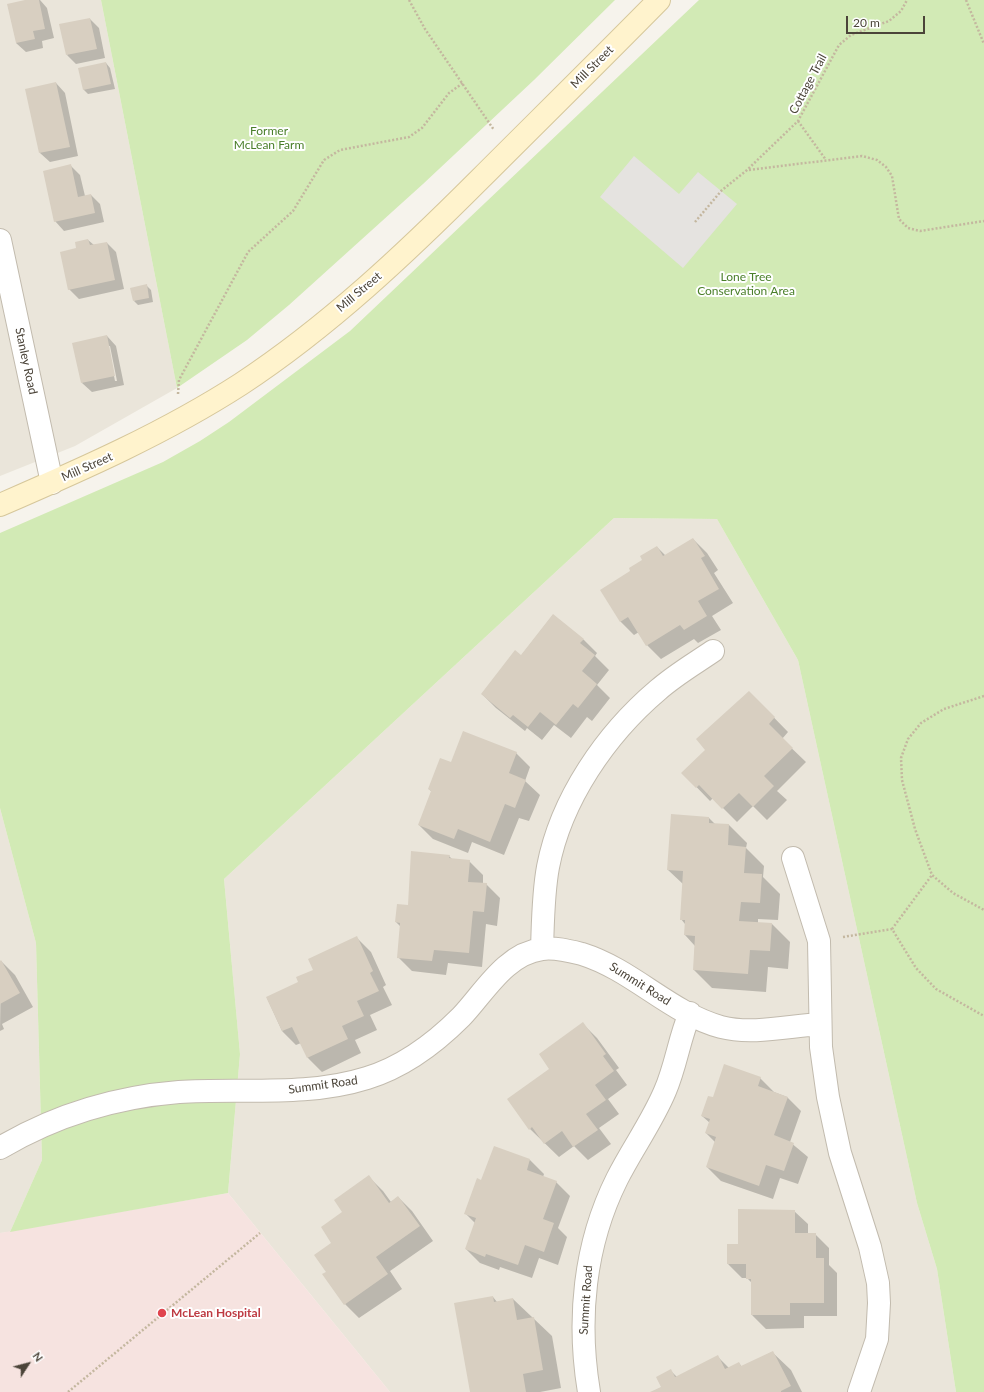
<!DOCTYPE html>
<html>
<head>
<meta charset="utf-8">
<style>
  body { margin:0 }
  #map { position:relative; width:984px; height:1392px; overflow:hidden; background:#f6f3ec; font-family:Lato,sans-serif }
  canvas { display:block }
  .north { position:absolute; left:8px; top:1344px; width:40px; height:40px; -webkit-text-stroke:3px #fff; paint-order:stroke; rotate:54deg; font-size:11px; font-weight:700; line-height:16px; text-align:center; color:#4b4439 }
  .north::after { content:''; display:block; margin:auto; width:14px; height:18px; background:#4b4439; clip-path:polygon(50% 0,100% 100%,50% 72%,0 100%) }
  .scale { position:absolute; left:846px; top:16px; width:79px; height:18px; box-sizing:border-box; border:2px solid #4b4439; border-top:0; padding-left:5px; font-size:12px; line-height:14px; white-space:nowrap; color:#4b4439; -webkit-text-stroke:3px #fff; paint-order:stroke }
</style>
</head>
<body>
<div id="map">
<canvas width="984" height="1392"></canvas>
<div class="north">N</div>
<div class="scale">20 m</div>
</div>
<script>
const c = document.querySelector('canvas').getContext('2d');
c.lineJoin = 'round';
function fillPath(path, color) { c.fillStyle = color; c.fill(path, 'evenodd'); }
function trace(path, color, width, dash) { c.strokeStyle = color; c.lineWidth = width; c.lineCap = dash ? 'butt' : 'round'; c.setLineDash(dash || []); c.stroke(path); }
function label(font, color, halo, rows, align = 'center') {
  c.font = font + ' Lato,sans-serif'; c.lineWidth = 4; c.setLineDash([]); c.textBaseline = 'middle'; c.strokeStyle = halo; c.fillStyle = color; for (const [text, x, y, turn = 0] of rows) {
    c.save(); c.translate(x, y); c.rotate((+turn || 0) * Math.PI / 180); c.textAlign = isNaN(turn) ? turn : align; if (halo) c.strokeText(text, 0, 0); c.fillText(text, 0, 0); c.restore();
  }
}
const residential = new Path2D(`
  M0 0H101L177 388 75 446 0 476Z
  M614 518 717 519 798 660 917 1203 937 1269 956 1392H390L228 1193 240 1054 224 879Z
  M0 808 36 943 42 1160 10 1232 0 1233Z`);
const medical = new Path2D(`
  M228 1193 390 1392H0V1233Z`);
const green = new Path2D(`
  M101 0H615L534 80 423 184 289 305 247 340 177 388Z
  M699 0H984V1392H956L937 1269 917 1203 798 660 717 519 614 518 224 879 240 1054 228 1193 10 1232 42 1160 36 943 0 808V533L163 462 200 441 229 422 350 331Z`);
const parking = new Path2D(`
  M634 156 679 194 698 172 737 204 683 268 600 197Z`);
const shadow = new Path2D(`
  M30 0H40L47 8 54 38 42 41 43 48 26 52 16 43Z
  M90 19 99 28 105 58 76 64 67 55Z
  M106 63 110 68 115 89 88 94 84 90 80 69Z
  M56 83 65 93 78 156 50 162 40 153Z
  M71 166 80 175 85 196 91 195 100 204 104 222 64 231 55 221Z
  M88 240 94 245 107 243 116 252 124 289 79 299 69 289 78 249Z
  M146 285 151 290 153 302 138 305 134 301Z
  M107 336 116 346 124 385 92 392 82 383ZM108 346H110L117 381H115Z
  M693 539 707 553 718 570 714 573 733 603 712 616 721 630 698 643 694 639 661 659 647 645 639 632 634 635 620 621 632 572 657 547 666 556Z
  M553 615 584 640 597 653 595 656 609 670 597 685 610 698 592 721 587 717 571 738 554 725 542 740 527 728 525 731 496 708 482 694 521 656Z
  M749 692 788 732 782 739 806 762 777 791 787 800 767 820 753 806 737 822 713 798 710 801 683 773 707 750Z
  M516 753 530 767 525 781 540 795 529 821 519 818 504 855 472 842 468 853 433 839 419 825 432 792 429 789 452 763Z
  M672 815 709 818 715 824 729 825 747 843 746 848 764 866 763 877 780 894 778 920 758 919V923L772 924 790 942 788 969 768 967 766 992 712 988 694 970 695 946 685 935V924L681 919 683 884 668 870Z
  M449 856 453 860 469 861 483 875V884H486L500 898 497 926 486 924 482 967 448 963 446 975 412 971 398 957 401 927 396 922Z
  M357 938 371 952 386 985 383 987 392 1005 370 1015 377 1030 355 1040 361 1053 322 1072 308 1058 301 1043 296 1045 282 1031 267 998 300 983Z
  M1 961 15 975 33 1007 2 1024 4 1029 0 1031Z
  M583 1024 597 1038 619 1068 616 1070 627 1085 608 1099 619 1114 599 1128 611 1144 588 1160 574 1146 559 1157 530 1129 550 1069Z
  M760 1078 774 1092 787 1097 801 1111 790 1142 808 1157 798 1184 780 1178 773 1199 721 1181 707 1167 716 1143 706 1133 710 1123 702 1116 713 1098Z
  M530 1160 544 1174 543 1177 556 1182 570 1196 558 1228 567 1237 558 1265 539 1258 532 1278 500 1267 499 1270 480 1263 466 1249 475 1223 465 1213 482 1181Z
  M369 1177 383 1191 391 1202 398 1197 412 1211 433 1241 390 1271 402 1289 359 1318 345 1304 324 1274 327 1272 333 1243 344 1212Z
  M794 1211 808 1224V1234H815L829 1248V1265L837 1273V1316H804V1328L766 1329 752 1315V1283L747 1278H742L728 1264 739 1245Z
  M493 1297 497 1302 513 1299 552 1336 561 1388 540 1392H471Z
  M772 1352 791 1370 802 1392H652L662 1387 671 1371 677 1377 718 1357 729 1368 739 1363 742 1367Z`);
const building = new Path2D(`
  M25 0H39L45 29 33 31 35 39 16 43 7 4Z
  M90 18 97 49 66 55 59 24Z
  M106 62 111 84 83 90 78 68Z
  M56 82 70 147 39 153 25 89Z
  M71 164 78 197 91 194 95 213 54 222 43 171Z
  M88 239 90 245 107 242 115 280 68 290 60 252 76 248 75 242Z
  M147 284 149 298 133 301 130 288Z
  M107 335 115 376 81 383 72 343Z
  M693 538 705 556 701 558 719 589 698 601 707 616 684 630 680 625 646 646 628 617 620 622 600 590 630 571 629 568 642 560 640 556 657 546 663 556Z
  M553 614 584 639 580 643 595 655 582 671 597 684 578 708 573 704 556 725 540 712 528 727 513 715 510 718 481 694 515 650 521 655Z
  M749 691 775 717 769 724 793 748 764 776 774 786 753 807 739 793 722 809 699 785 696 788 681 773 705 750 696 739Z
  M463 731 517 752 509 773 526 780 515 808 505 804 490 842 458 829 454 839 418 825 431 791 428 789 440 758 451 762Z
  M671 814 709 817V823L729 824 728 845 746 847 744 873 762 874 760 903 741 902 739 921 772 923 770 951 750 950 748 974 693 970 695 936 684 935 685 920H680L683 871 667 870Z
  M411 851 450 855 449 858 470 860 468 882 487 883 484 912 473 911 469 953 434 950 432 961 397 958 400 923 395 922 397 904 408 905Z
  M357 936 373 971 370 973 379 991 357 1001 364 1016 342 1026 348 1039 307 1058 292 1027 282 1031 266 997 298 982 296 977 313 970 308 959Z
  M1 960 20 993 0 1004V961Z
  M583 1022 606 1054 603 1056 614 1071 595 1085 606 1100 586 1114 598 1130 573 1147 562 1131 544 1144 532 1127 529 1130 507 1099 549 1069 539 1054Z
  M724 1064 761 1077 758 1086 788 1097 774 1135 794 1143 784 1171 766 1165 759 1186 706 1167 716 1137 705 1133 710 1119 701 1116 708 1096 713 1097Z
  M494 1146 530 1159 527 1170 557 1181 543 1219 554 1223 544 1252 525 1245 518 1265 486 1254 485 1257 465 1249 476 1218 464 1214 477 1178 481 1180Z
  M369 1175 389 1203 398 1196 420 1226 376 1257 388 1274 344 1305 322 1274 326 1272 314 1255 331 1243 321 1227 342 1212 334 1200Z
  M738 1209 795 1210V1233H816V1258H824V1303H790V1315H751V1279H746V1264H727V1244H738Z
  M493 1296 494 1302 513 1298 517 1320 534 1317 543 1370 523 1374 526 1392H470L454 1303Z
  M773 1351 791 1386 781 1391V1392H650L661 1387 656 1377 671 1369 675 1377 718 1355 725 1369 739 1362 741 1366Z`);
const path = new Path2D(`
  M409 0 425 29 494 130
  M966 0 984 44
  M798 121 826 160
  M749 170 862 156 877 160 886 167 892 176 899 219 908 228 920 231 984 221
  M695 222 722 190 747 170 798 121 839 45 851 35 889 21 901 11 907 0
  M178 394 179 380 248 252 293 211 324 160 340 150 409 137 422 128 449 93 463 83
  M984 696 944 709 921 723 908 739 901 758 902 780 915 829 932 875 953 893 984 910
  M892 929 932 875
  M843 937 892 929 916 968 936 989 984 1016
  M68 1392 260 1233`);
const street = new Path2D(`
  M0 240 52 483
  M793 858 819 941 821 1047 828 1097 840 1153 870 1247 878 1283 879 1303 877 1339 859 1392
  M542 949C543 922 543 894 548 867 561 799 606 734 658 690 675 675 694 664 713 651
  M0 1148C54 1116 116 1097 179 1092 241 1088 307 1097 367 1078 403 1067 435 1043 461 1017 484 993 505 954 542 949 555 947 570 951 582 954 633 970 670 1013 721 1027 752 1035 789 1026 820 1024
  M589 1392C577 1320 584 1245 617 1179 632 1149 652 1122 665 1091 676 1066 679 1039 690 1013`);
const secondary = new Path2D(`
  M0 505C83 469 165 433 241 384 329 326 406 253 480 179 540 119 600 60 659 0`);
const markers = [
  [162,1313,5,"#e0444e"]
];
const streetNames = [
  ["Mill Street",592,67,-45],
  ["Cottage Trail",808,84,-62],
  ["Mill Street",359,292,-40],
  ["Stanley Road",26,361,78],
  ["Mill Street",87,467,-24],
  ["Summit Road",640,984,32],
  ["Summit Road",323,1085,-8],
  ["Summit Road",586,1300,-86]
];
const parkNames = [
  ["Former",269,131],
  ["McLean Farm",269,145],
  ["Lone Tree",746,277],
  ["Conservation Area",746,291]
];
const healthNames = [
  ["McLean Hospital",171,1313]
];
fillPath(residential, '#eae5da');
fillPath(medical, '#f6e3e0');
fillPath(green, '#d2eab5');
fillPath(parking, '#e5e3e0');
fillPath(shadow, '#0003');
fillPath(building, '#d8cfc1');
trace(street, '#c2bbae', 24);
trace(secondary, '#d6c79b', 24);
trace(path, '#c4b79f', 2.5, [2, 2]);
trace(street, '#fff', 22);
trace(secondary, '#fff3cd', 22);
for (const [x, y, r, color] of markers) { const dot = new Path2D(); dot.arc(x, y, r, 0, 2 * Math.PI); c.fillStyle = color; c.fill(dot); trace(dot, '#fff', 1.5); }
label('12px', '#4b4439', '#fff', streetNames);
label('12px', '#4a7f2a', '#fff', parkNames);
label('bold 12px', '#be3a42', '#fff', healthNames, 'left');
</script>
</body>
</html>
